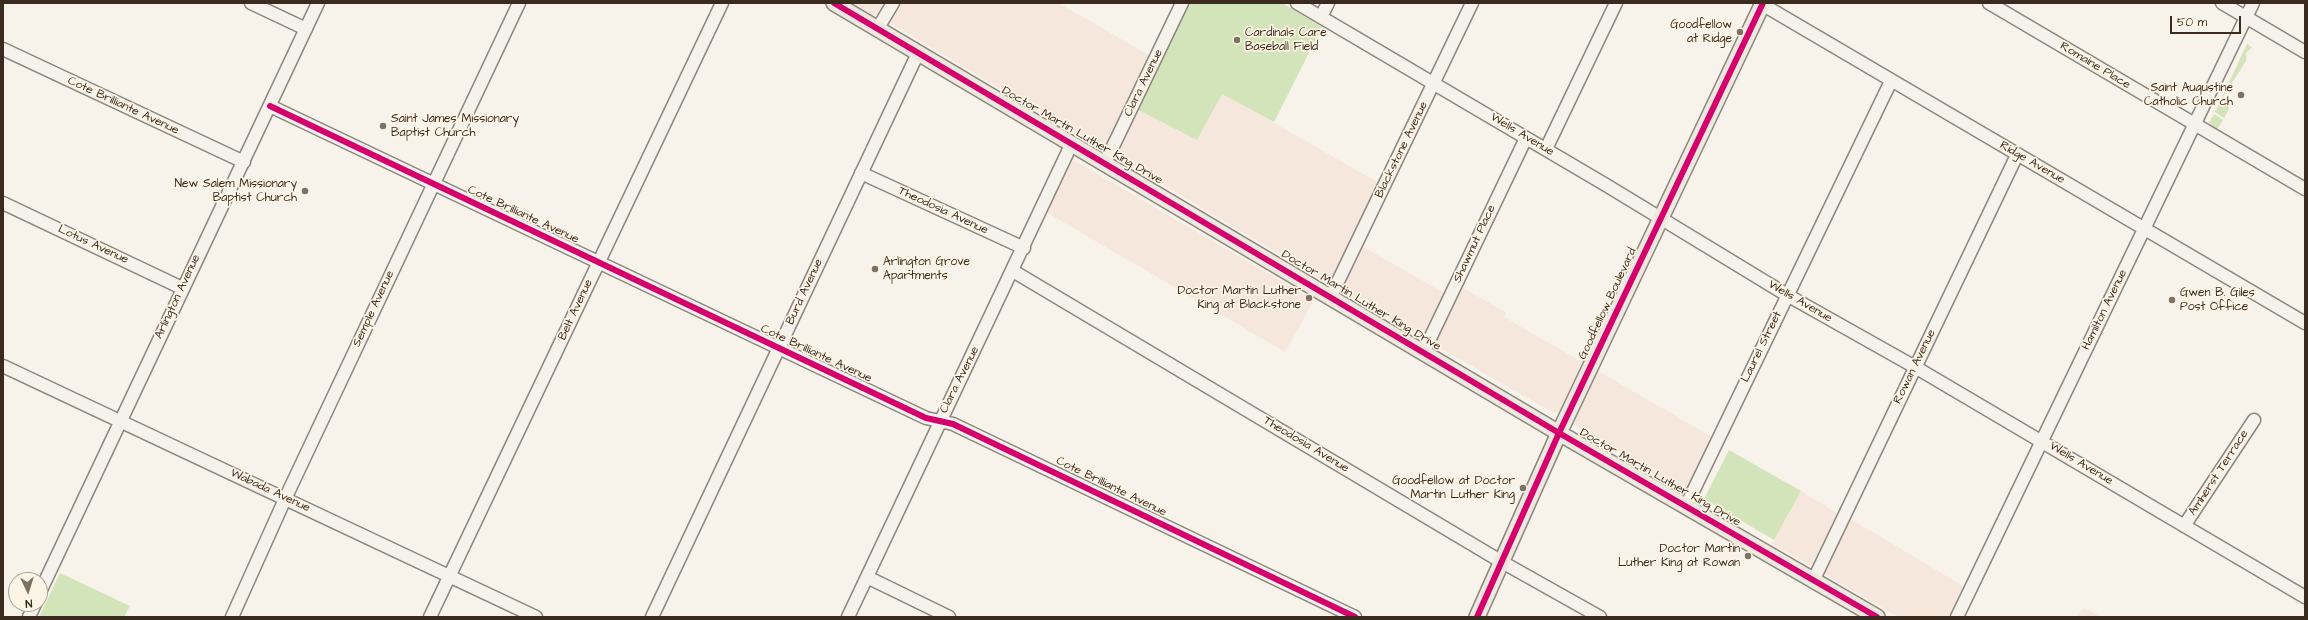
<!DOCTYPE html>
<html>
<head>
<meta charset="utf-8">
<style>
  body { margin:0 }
  #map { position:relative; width:2308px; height:620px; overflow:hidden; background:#f7f3ea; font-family:"Architects Daughter",sans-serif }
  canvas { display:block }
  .frame { position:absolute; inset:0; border:4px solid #3b2a1e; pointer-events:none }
  .north { position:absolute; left:8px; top:572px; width:40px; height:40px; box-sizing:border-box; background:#fcf5e5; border:1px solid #afa495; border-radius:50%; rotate:176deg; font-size:11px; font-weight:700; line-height:16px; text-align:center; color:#3b2a1e }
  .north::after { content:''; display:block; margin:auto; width:14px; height:18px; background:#7d7065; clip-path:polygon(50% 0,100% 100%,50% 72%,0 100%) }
  .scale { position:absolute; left:2170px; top:16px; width:71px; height:18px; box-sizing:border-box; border:2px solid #3b2a1e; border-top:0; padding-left:5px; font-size:12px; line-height:14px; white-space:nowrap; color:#3b2a1e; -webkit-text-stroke:3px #fcf5e5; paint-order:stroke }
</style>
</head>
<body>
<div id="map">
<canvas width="2308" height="620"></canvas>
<div class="frame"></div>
<div class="north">N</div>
<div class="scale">50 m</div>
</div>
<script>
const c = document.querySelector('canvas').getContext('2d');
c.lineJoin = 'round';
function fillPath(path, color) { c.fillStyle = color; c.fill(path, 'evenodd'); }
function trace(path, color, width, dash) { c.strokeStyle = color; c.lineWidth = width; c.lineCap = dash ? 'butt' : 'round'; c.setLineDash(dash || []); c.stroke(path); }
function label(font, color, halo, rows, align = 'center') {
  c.font = font + ' "Architects Daughter",sans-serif'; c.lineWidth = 3.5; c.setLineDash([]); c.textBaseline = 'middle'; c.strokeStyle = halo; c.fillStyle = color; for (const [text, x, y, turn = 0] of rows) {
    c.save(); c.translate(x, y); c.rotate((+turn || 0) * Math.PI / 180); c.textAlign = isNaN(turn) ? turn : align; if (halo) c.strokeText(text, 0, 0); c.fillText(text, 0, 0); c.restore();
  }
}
const built = new Path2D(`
  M851 3H885L879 14 875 15H870Z
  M901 3H1059L1150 56 1105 147 1101 149 892 24 890 20Z
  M1222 93 1379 183 1332 280 1324 281 1120 159 1118 155 1138 110 1197 140Z
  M1075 161 1314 300 1285 352 1046 212 1071 162Z
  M1362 246 1446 294 1427 336 1423 338 1420 337 1344 292 1345 282Z
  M1461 287 1506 312 1504 317 1582 362 1560 410 1556 413 1552 412 1437 346V336Z
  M1596 370 1714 438 1687 489 1679 490 1575 426 1573 423 1574 418Z
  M1801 491 1837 513 1813 563 1810 565 1772 544Z
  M1849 518 1963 586 1949 617H1898L1826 575 1823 571Z
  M2082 609 2090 610 2100 617H2077Z`);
const green = new Path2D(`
  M1189 3H1282L1322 27 1274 122 1222 94 1197 140 1138 110Z
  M2247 44 2252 47 2246 53V61L2223 97 2229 109 2224 118 2215 112Z
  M2214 114 2223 120 2217 129 2209 123Z
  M1729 450 1801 491 1774 540 1704 499Z
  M60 573 130 606 124 617H39Z`);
const minor = new Path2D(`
  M251 3 306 29
  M1297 3 1606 185 1787 295 1915 367 2305 597
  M1760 3 2305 323
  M1989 3 2305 189
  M2222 3 2305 52
  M1321 17 1328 3
  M878 28 893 3
  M3 49 244 162
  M270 106 926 418 953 424 1355 617
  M1546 149 1616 3
  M1105 163 1182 3
  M861 173 1024 248
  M3 203 182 288
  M1013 271 1502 562 1600 617
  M1331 296 1472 3
  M1424 351 1526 138
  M3 366 536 617
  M1686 506 1891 81
  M2184 526 2254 420
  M867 577 949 617
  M1814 579 2017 155
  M40 592 318 3
  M29 617 35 604
  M232 617 285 499 519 3
  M430 617 722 3
  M652 617 918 53
  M848 617 1072 143
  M1957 617 2253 3`);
const major = new Path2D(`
  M834 3 1559 433 1877 617
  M1477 617 1559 433 1763 3`);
const cycleway = new Path2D(`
  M834 3 1559 433 1877 617
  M270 106 926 418 953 424 1355 617
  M1477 617 1559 433 1763 3`);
const markers = [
  [1740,32,4,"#7d7065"],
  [1237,40,4,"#7d7065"],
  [2241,95,4,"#7d7065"],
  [383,126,4,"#7d7065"],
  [305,191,4,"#7d7065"],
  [875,269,4,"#7d7065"],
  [1309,298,4,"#7d7065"],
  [2172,300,4,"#7d7065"],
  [1523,488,4,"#7d7065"],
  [1748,556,4,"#7d7065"]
];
const poiNames = [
  ["Goodfellow",1732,25],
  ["at Ridge",1732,39],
  ["Cardinals Care",1245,33,"left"],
  ["Baseball Field",1245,47,"left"],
  ["Saint Augustine",2233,88],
  ["Catholic Church",2233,102],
  ["Saint James Missionary",391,119,"left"],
  ["Baptist Church",391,133,"left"],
  ["New Salem Missionary",297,184],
  ["Baptist Church",297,198],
  ["Arlington Grove",883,262,"left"],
  ["Apartments",883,276,"left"],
  ["Doctor Martin Luther",1301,291],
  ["King at Blackstone",1301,305],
  ["Gwen B. Giles",2180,293,"left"],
  ["Post Office",2180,307,"left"],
  ["Goodfellow at Doctor",1515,481],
  ["Martin Luther King",1515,495],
  ["Doctor Martin",1740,549],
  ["Luther King at Rowan",1740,563]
];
const streetNames = [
  ["Romaine Place",2095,66,31],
  ["Clara Avenue",1144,83,-64],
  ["Cote Brilliante Avenue",123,106,25],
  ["Wells Avenue",1522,135,31],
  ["Doctor Martin Luther King Drive",1082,136,30],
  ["Blackstone Avenue",1402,150,-64],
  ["Ridge Avenue",2032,163,30],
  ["Theodosia Avenue",943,211,25],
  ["Cote Brilliante Avenue",523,215,25],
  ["Shawmut Place",1475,244,-65],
  ["Lotus Avenue",93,245,25],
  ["Burd Avenue",805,292,-65],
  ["Arlington Avenue",178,297,-65],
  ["Doctor Martin Luther King Drive",1361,301,31],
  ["Wells Avenue",1800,302,30],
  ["Goodfellow Boulevard",1608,304,-65],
  ["Semple Avenue",374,309,-65],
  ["Belt Avenue",576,310,-65],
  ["Hamilton Avenue",2105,310,-64],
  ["Laurel Street",1762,347,-64],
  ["Cote Brilliante Avenue",816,354,25],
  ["Rowan Avenue",1915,367,-64],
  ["Clara Avenue",960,380,-63],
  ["Theodosia Avenue",1306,445,31],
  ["Wells Avenue",2081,464,31],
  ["Amherst Terrace",2219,473,-57],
  ["Doctor Martin Luther King Drive",1660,478,30],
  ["Cote Brilliante Avenue",1111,487,26],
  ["Wabada Avenue",270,491,25]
];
fillPath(built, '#f6e7dc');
fillPath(green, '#d3e4ba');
trace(minor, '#8b867f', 15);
trace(major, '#8b867f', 18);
trace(minor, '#f5f2ec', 12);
trace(major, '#eee9df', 15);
trace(cycleway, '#d6006c', 6);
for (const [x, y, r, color] of markers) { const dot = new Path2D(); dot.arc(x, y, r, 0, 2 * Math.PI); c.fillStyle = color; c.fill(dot); trace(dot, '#fcf5e5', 1.5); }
label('12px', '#3b2a1e', '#fcf5e5', poiNames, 'right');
label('12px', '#3b2a1e', '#fcf5e5', streetNames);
</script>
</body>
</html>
